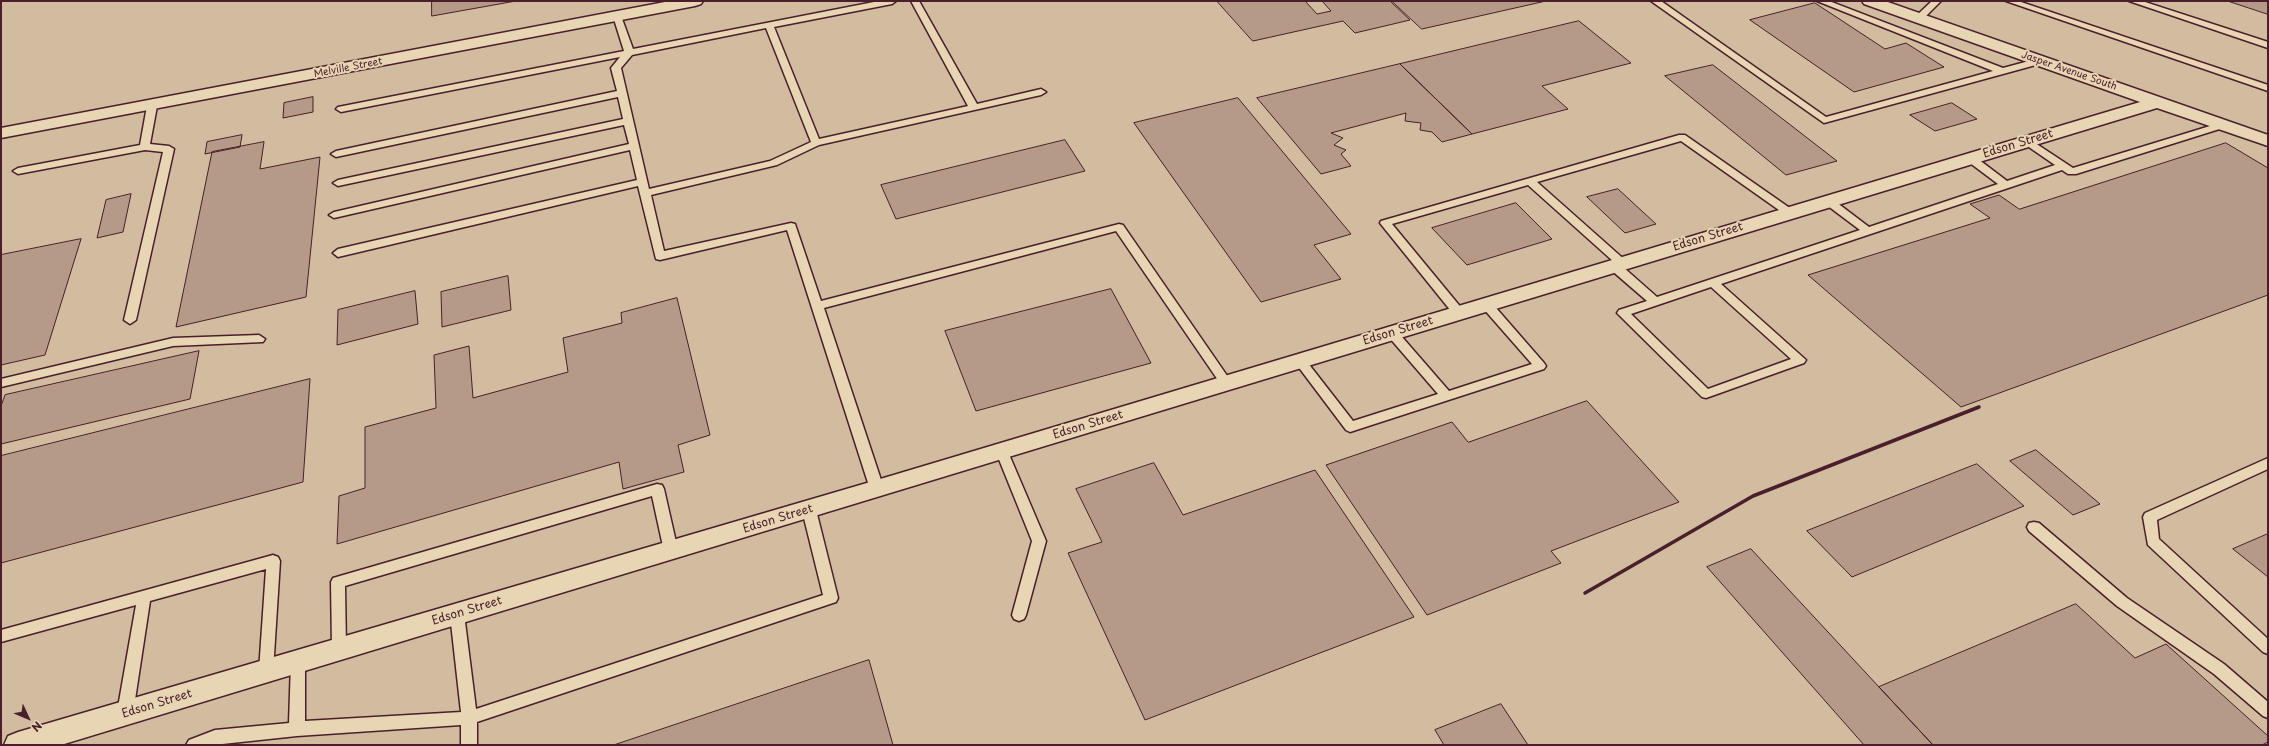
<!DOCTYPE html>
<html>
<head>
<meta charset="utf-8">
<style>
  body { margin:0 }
  #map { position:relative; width:2269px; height:746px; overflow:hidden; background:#decaab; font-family:"Playpen Sans",sans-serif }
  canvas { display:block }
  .frame { position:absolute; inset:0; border:2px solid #4a1f2b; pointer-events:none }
  .north { position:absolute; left:8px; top:698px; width:40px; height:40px; -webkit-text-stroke:3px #e7d5b3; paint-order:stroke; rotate:134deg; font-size:11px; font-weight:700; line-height:16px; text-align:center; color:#4a1f2b }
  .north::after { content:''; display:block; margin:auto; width:14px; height:18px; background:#4a1f2b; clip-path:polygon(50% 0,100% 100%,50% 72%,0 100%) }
</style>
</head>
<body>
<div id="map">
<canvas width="2269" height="746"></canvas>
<div class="frame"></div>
<div class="north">N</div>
</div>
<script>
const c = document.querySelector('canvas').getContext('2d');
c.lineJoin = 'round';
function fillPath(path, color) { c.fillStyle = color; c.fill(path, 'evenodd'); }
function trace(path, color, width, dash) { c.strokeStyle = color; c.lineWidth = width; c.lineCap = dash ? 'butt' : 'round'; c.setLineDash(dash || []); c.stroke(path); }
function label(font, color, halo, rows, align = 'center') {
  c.font = font + ' "Playpen Sans",sans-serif'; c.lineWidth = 4; c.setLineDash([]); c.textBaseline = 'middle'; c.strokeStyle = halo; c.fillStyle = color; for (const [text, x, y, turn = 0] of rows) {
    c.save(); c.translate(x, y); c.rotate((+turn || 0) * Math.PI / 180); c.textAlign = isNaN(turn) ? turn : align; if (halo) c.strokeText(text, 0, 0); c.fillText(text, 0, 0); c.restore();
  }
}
const built = new Path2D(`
  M1 1H2268V745H1Z`);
const building = new Path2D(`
  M432 1H516L432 16Z
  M1217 1H1305L1317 14 1331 11 1322 1H1390L1410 20 1355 33 1343 21 1253 41Z
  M1392 1H1546L1422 29Z
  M2228 1H2268V14Z
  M1815 3 1885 49 1906 43 1944 67 1854 92 1750 20Z
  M1579 21 1631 63 1542 86 1568 109 1472 134 1400 64Z
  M1400 64 1472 134 1442 142 1432 132 1420 130 1421 123 1405 121 1406 113 1331 133 1343 138 1334 145 1346 150 1341 154 1351 166 1321 174 1257 98Z
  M1713 65 1837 161 1786 175 1665 76Z
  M313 97V112L283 118 284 103Z
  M1238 98 1351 234 1314 245 1341 279 1261 302 1134 123Z
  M1952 103 1977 119 1935 131 1910 115Z
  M242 135 240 147 205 154 207 142Z
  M1065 140 1085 171 896 219 881 185Z
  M264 142 260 169 320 157 306 297 176 327 212 152Z
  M2226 143 2268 168V295L1961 407 1808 275 1990 218 1970 204 1999 195 2019 209Z
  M1618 189 1656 224 1625 233 1587 197Z
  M131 194 123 232 97 238 106 200Z
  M1516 203 1552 239 1467 265 1432 228Z
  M81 239 45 355 1 365V255Z
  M508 276 511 310 442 327 441 292Z
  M1111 289 1151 363 976 411 945 331Z
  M415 291 418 324 337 345 338 310Z
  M677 298 710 435 678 445 684 472 623 489 619 462 337 544 339 496 365 488V427L436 408 434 355 469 346 473 398 568 372 563 338 622 323 621 313Z
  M199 351 190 399 1 444V406L5 395Z
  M310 379 303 482 1 563V456Z
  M1587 401 1679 502 1551 551 1561 563 1427 615 1326 465 1452 422 1468 442Z
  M2036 450 2100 504 2073 515 2010 461Z
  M1154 463 1183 515 1315 470 1414 617 1145 720 1068 553 1102 542 1076 489Z
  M1977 464 2024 506 1852 577 1807 531Z
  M2268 534V577L2233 549Z
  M1751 549 1879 687 1933 745H1864L1707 567Z
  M2076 604 2135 658 2166 644 2268 736V742L2262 745H1933L1879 687Z
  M869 660 893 745H614Z
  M1501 704 1528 745H1444L1435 730Z`);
const lane = new Path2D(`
  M879 1H896L892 4 774 27 819 139 968 106 911 1H919L977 104 1041 89 1046 92 1041 95 819 145 777 165 651 195 664 251 791 223 795 224 821 301 1119 224 1123 225 1230 380 1232 383 1230 386H1222L1116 231 824 308 884 489 882 493 877 494 872 493 870 489 787 230 660 260 656 259 638 186 338 257 333 253 338 249 637 180 630 150 334 218 329 215 334 212 629 144 624 125 338 186 333 183 338 180 623 119 618 97 336 157 331 154 336 151 617 91 611 68 620 57 341 112 336 109 338 107 624 51 613 16 617 13 621 16 633 49ZM766 28 811 142 770 161 649 189 621 68 632 55Z
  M1651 1H1661L1826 117 1993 71 1817 1H1829L2003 68 2040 58 2045 61 2043 63 1824 123Z
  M1932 1H1941L1922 20H1916V16Z
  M2006 1H2018L2268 85V91Z
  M2129 1H2142L2268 42V48Z
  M152 103 157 106 150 144 169 146 174 149 136 320 130 324 124 320 163 152 145 150 18 174 13 171 18 168 140 145 147 106Z
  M2223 122 2226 123V127L2076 174H2068L2062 170 1721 284 1806 360 1804 363 1706 398 1702 397 1617 313 1619 310 1647 301 1610 269 1608 266 1614 262 1528 185 1392 224 1463 310 1465 313 1459 317 1455 316 1380 223 1381 221 1679 135H1685L1794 211 1795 213 1794 215H1786L1681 141 1537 182 1626 261 1627 264 1623 267 1657 297 1860 230 1824 203 1823 201 1824 199H1832L1869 227 1998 184 1966 160V156H1974L2007 181 2055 165 2023 143V139H2029L2073 168ZM1711 287 1791 359 1708 389 1631 314Z
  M1486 300 1490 301 1544 363 1546 366 1544 369 1350 432 1346 430 1294 361 1300 357 1304 358 1353 421 1438 394 1388 336 1386 333 1388 330H1396L1449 391 1532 364 1482 307 1480 304 1482 301Z
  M259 335 265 339 263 342 173 346 1 387V379L173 338Z
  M1002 447 1007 449 1008 452 1046 541 1026 615 1024 619 1019 621 1014 619 1012 615 1032 541 996 452 997 449Z
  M2268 458V469L2157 520 2159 539 2268 639V654L2263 652 2148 545 2143 517 2145 513Z
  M657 484 662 485 664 489 678 551 676 555 671 557 666 555 664 551 652 496 345 586 346 649 344 653 339 655 334 653 332 649 331 582 333 578Z
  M809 505 814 506 816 510 838 598 836 602 477 722V745H461V725L297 736 213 745H186L189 740 215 730 289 723 291 662 293 657 298 656 303 657 305 662V721L461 712 450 614 452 610 457 608 462 610 464 614 476 709 823 595 802 510 804 506Z
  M2034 522 2039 523 2127 598 2224 664 2268 702V718L2263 716 2214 674 2117 606 2029 531 2027 527 2029 523Z
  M273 555 278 557 280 561 273 671 271 676 266 678 261 676 259 671 266 569 150 601 133 713 130 718 125 720 120 718 117 713 136 605 1 642V630Z`);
const street = new Path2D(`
  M1862 1H1885L2268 135V146L2157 108 61 745H4L8 736 18 732 877 480 2140 102 1864 4Z`);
const secondary = new Path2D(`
  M670 1H703L701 4 695 6 1 138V128Z`);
const rail = new Path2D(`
  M1585 593 1753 496 1979 407`);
const farStreetnames = [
  ["Melville Street",348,68,-11],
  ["Jasper Avenue South",2069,71,19]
];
const streetNames = [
  ["Edson Street",2018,144,-17],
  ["Edson Street",1708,237,-17],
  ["Edson Street",1398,331,-17],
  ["Edson Street",1088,425,-17],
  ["Edson Street",778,519,-17],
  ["Edson Street",467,611,-17],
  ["Edson Street",157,704,-17]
];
fillPath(built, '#d1bca0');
fillPath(building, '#b49a87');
trace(building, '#4a1f2b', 1);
trace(lane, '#4a1f2b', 3);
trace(street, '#4a1f2b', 3);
trace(secondary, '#4a1f2b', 3);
fillPath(lane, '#e7d5b3');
fillPath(street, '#e7d5b3');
fillPath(secondary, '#e7d5b3');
trace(rail, '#4a1f2b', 3.5);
label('10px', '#4a1f2b', '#e7d5b3', farStreetnames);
label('12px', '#4a1f2b', '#e7d5b3', streetNames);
</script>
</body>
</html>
